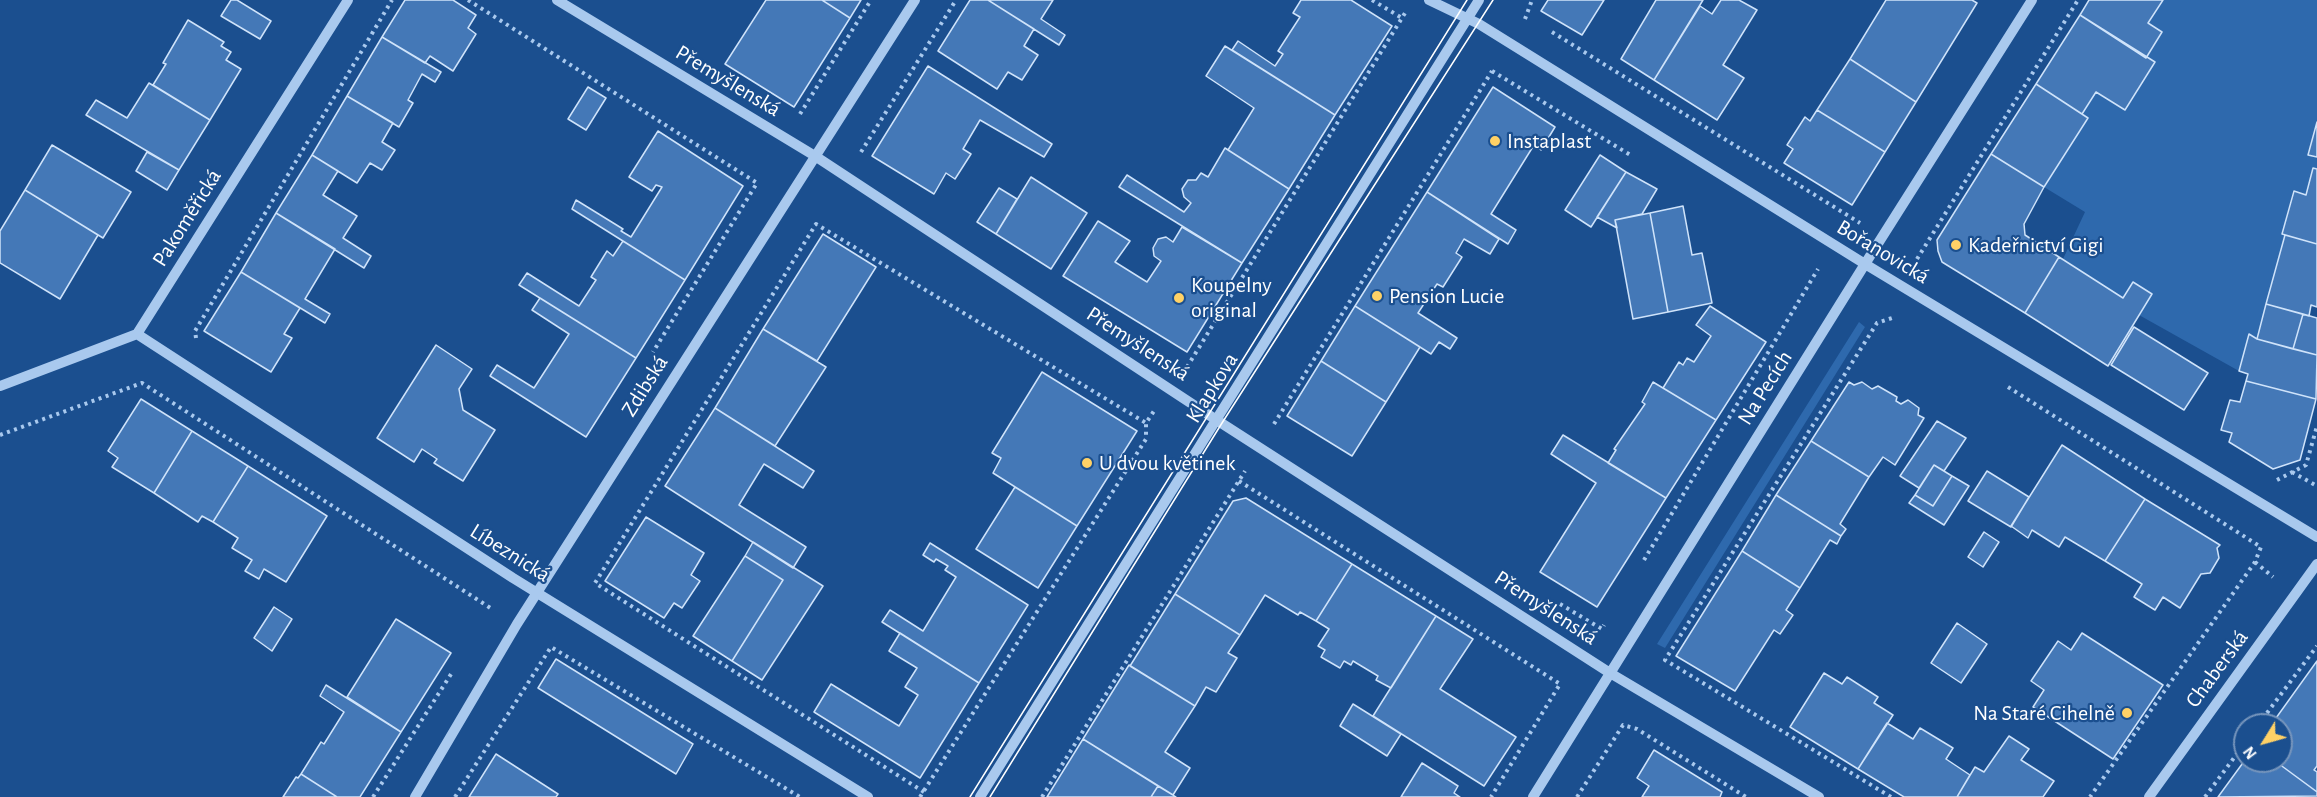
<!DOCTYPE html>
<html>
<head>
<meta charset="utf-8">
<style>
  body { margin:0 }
  #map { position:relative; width:2317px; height:797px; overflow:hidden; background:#1b4f8f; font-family:"Alegreya Sans",sans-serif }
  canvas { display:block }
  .north { position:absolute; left:2233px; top:713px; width:60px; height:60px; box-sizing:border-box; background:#1b4f8f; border:2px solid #7695bc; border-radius:50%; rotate:233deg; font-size:16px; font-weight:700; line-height:24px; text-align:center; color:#fff }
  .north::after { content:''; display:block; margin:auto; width:21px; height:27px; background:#ffd166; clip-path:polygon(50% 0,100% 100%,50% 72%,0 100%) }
</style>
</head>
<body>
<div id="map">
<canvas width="2317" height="797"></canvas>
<div class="north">N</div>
</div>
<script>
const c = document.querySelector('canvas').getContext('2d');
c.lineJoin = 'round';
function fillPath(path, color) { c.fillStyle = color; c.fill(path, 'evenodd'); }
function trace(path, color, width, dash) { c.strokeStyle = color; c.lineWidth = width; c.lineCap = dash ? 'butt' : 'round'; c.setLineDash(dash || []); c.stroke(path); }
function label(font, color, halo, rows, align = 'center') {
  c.font = font + ' "Alegreya Sans",sans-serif'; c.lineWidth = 4.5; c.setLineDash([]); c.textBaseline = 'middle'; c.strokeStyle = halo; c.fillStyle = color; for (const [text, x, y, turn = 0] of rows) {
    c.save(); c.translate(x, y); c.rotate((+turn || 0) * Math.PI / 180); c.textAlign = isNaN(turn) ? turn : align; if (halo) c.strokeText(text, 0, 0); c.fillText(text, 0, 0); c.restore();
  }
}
const green = new Path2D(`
  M2163 0H2317V122L2308 155 2317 157V169L2313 168 2306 195 2293 191 2282 234 2285 235 2257 339 2249 335 2239 371 2139 315 2152 294 2133 282 2123 298 2063 259 2085 212 2044 187 2088 118 2082 114 2096 92 2126 110 2155 62 2146 58 2162 32 2148 23Z
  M1859 322 1865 327 1665 648 1657 644Z`);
const building = new Path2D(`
  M231 0H237L271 21 260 39 221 16Z
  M405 0H453L476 15 468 28 476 34 453 71 430 56 425 63 382 37Z
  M766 0H822L850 18 794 107 725 64Z
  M822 0H861L850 18Z
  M970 0H988L1034 29 1024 46 1038 55 1022 80 1008 72 997 89 938 51Z
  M988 0H1053L1041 19 1065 35 1059 45Z
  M1301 0H1351L1392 26 1335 115 1232 50 1238 41 1275 66 1283 54 1278 51 1300 17 1293 13Z
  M1548 0H1604L1582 35 1541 11Z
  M1656 0H1703L1654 80 1621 59Z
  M1721 0H1739L1757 10 1723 65 1744 78 1717 120 1654 80 1700 6 1712 14Z
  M1886 0H1972L1977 3 1916 102 1850 59Z
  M2089 0H2163L2148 23 2162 32 2146 58 2080 15Z
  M2080 15 2155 62 2125 110 2096 92 2082 114 2036 84Z
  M188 20 224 42 221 46 231 52 226 60 241 69 210 120 153 85 166 64 163 63Z
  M382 37 441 72 435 82 422 74 408 100 413 103 399 127 347 96Z
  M1225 46 1335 115 1289 189 1228 150 1254 108 1206 76Z
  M1850 59 1916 102 1885 152 1817 110Z
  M928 66 1052 144 1044 157 980 120 963 149 971 154 955 179 946 173 934 194 872 156Z
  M149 83 210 120 179 170 86 115 96 100 127 118Z
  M2036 84 2088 118 2044 187 1991 154Z
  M588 87 606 98 586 130 568 119Z
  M1493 87 1555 127 1541 150 1534 145 1491 214 1516 230 1508 244 1427 192Z
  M347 96 393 123 382 142 395 150 382 170 370 163 357 183 312 155Z
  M1817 110 1885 152 1852 205 1784 163 1793 149 1787 145 1805 117 1810 121Z
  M2317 122V157L2308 155Z
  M658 131 743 186 685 280 572 209 576 200 623 229 621 231 631 237 662 187 656 185 652 191 629 177Z
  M52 145 131 192 103 238 25 190Z
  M1225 148 1289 189 1242 263 1119 187 1127 175 1184 212 1191 203 1184 197 1182 189 1188 180H1196L1201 173 1208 177Z
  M147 152 179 170 167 190 136 171Z
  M1991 154 2044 187 2024 224 2025 235 2059 257 2025 313 1942 262 1938 251 1937 240Z
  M312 155 338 171 323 195 357 216 343 238 371 256 364 268 276 213Z
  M1600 155 1626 172 1591 227 1565 210Z
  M2313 168 2317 169V244L2282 234 2294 191 2306 195Z
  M1626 172 1657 189 1642 214 1615 220 1617 228 1597 217Z
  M1031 177 1087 213 1051 269 996 234Z
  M999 188 1017 199 996 234 977 222Z
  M25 190 98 235 60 299 0 263V231Z
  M1427 192 1499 239 1490 254 1464 239 1456 253 1462 257 1443 287 1437 284 1418 313 1457 338 1450 349 1439 342 1431 354 1355 306Z
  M1683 206 1692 255 1702 253 1712 303 1668 312 1650 213Z
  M276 213 335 249 305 299 330 314 325 323 241 272Z
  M1650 213 1668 312 1633 319 1615 220Z
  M1098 221 1130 241 1115 262 1147 282 1161 261 1154 256 1153 248 1158 239 1166 237 1173 242 1182 227 1242 263 1187 352 1063 276Z
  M823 234 876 267 817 361 763 329Z
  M2285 235 2317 244V307L2311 305 2309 316 2266 304Z
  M623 241 685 280 636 358 519 285 527 273 579 306 596 280 591 277 607 251 613 256Z
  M2059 257 2123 298 2133 282 2152 294 2108 366 2025 313Z
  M241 272 300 308 284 334 292 338 271 372 204 331Z
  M540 298 636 358 586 437 490 376 497 365 534 388 569 334 532 310Z
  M2266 304 2303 314 2293 349 2257 339Z
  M1355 306 1420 347 1386 402 1321 361Z
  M1710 306 1766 342 1716 420 1663 388 1679 362 1683 365 1687 358 1694 362 1711 336 1696 325Z
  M2303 314 2317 318V355L2293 349Z
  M2134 327 2208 373 2184 410 2111 365Z
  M763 329 826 367 775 446 715 408Z
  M2249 334 2257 339 2317 355 2316 399 2246 381 2248 374 2239 371Z
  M436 345 472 369 459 389 463 410 495 430 463 481 434 463 437 459 422 449 414 462 377 438Z
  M1321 361 1386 402 1352 456 1287 416Z
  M1042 372 1137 431 1077 526 993 473 1001 458 992 453Z
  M2246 381 2316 399 2300 460 2273 469 2229 442 2232 433 2221 430 2230 400 2240 402Z
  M1653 382 1716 420 1666 498 1608 463 1616 450 1614 449 1645 404 1642 402Z
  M1849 382 1854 385 1862 382 1872 389 1878 386 1897 397 1896 401 1901 404 1908 400 1919 408 1918 415 1924 418 1895 465 1883 457 1869 477 1811 441Z
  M141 399 192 431 154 493 112 467 118 458 108 451Z
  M715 408 814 471 803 488 764 464 739 505 806 547 793 568 665 486Z
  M1937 421 1966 438 1944 471 1934 465 1919 488 1900 476Z
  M192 431 248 466 213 522 202 516 198 522 154 493Z
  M1563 435 1666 498 1597 607 1540 572 1596 483 1551 454Z
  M1811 441 1869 477 1840 524 1846 529 1841 536 1776 495Z
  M2062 445 2145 499 2105 561 2065 537 2059 547 2032 530 2028 538 2011 526Z
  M1934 465 1952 476 1933 506 1915 495Z
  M248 466 327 516 286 582 264 569 259 579 245 571 252 560 232 548 238 538 213 522Z
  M1987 471 2029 497 2011 527 1968 501Z
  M1952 476 1969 486 1944 525 1909 503 1915 495 1933 506Z
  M1015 487 1077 526 1038 588 976 549Z
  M1776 495 1841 536 1837 544 1830 540 1800 588 1742 551Z
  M1246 498 1352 564 1316 621 1300 612 1298 615 1265 595 1240 635 1175 594 1233 501Z
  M2145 499 2220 545 2217 548 2219 558 2210 573 2201 574 2180 608 2163 597 2155 610 2134 597 2142 584 2105 561Z
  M646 517 704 553 691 575 700 581 682 608 674 603 664 618 605 581Z
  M1984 532 1999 542 1983 567 1968 557Z
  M753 542 823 586 762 680 732 661 783 580 745 556Z
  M930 543 1028 605 979 683 882 622 890 610 923 631 956 577 945 570 948 566 936 559 934 562 923 555Z
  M1742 551 1800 588 1786 610 1793 615 1780 634 1774 630 1735 691 1676 656Z
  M745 556 783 580 732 661 693 636Z
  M1352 564 1436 616 1391 688 1376 680 1378 676 1353 661 1351 665 1344 661 1340 668 1321 657 1325 650 1318 646 1329 629 1316 621Z
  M1175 594 1240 635 1228 653 1237 658 1216 692 1206 687 1195 706 1130 666Z
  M274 607 292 619 272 651 254 638Z
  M1436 616 1473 639 1440 689 1516 737 1484 786 1373 716Z
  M396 619 451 653 401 732 347 697Z
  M1957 623 1987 644 1961 683 1931 663Z
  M900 633 979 683 920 778 814 712 831 684 899 726 918 695 905 687 917 668 889 651Z
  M2082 633 2163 685 2113 759 2033 707 2044 690 2031 681 2058 641 2071 650Z
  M556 659 693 744 676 774 538 688Z
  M2317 661V766L2314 770 2317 772V792L2275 761H2281V725H2271Z
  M1129 665 1195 706 1165 752 1190 768 1173 795 1083 739Z
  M1824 673 1842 684 1847 677 1878 697 1874 703 1893 715 1858 769 1790 727Z
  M326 685 401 732 360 797H337L301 774 321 742 324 744 344 712 320 696Z
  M1353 704 1401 734 1387 756 1340 726Z
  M1887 723 1913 739 1920 728 1953 748 1946 759 1970 775 1957 797H1904L1858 769Z
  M2009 736 2029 749 2021 760 2054 781 2043 797H1957L1975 767 1984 772Z
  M1083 739 1158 786 1151 797H1047Z
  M1654 750 1722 792 1720 797H1642L1649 786 1637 778Z
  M496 754 558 794 556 797H469Z
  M2245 760 2275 761 2317 792V796L2218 797Z
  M1422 763 1458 786 1454 793 1460 797H1401Z
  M301 774 337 797H283L296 777 298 778Z
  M1158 786 1173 795 1176 797H1151Z`);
const path = new Path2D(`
  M468 0 757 183 653 352
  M1372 0 1402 18
  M1525 19 1532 0
  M1552 32 1860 223
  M1492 71 1632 156
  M800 114 871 0
  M861 152 956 0
  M1917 259 2078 0
  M196 338 195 331 392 0
  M1187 367 1405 13
  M2008 387 2261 547 2255 562 2090 797
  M1274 424 1492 71
  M0 435 142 383 492 609
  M2292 472 2317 486
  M2277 480 2306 465 2317 426
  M1239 481 1560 684 1491 797
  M1644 560 1818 269
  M2255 562 2273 577
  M1560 604 1602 629 1604 625
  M2258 725 2317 646
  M924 792 595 583 816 224 1146 423
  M373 797 453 671
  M455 797 551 647 800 797
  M920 797 1146 439V423L1154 411
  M1042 797 1245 471
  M1577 797 1623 725 1637 729 1746 797
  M1891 797 1665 660 1877 323 1895 317
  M2205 797 2245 743`);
const minor = new Path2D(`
  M557 0 815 156 1215 419 1610 673 1819 797
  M1429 0 1479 24 1865 264 2317 537
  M137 334 513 578 868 797
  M0 386 137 334 348 0
  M415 797 517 624 915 0
  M980 797 1479 0
  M1533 797 1865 264 2032 0
  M2149 797 2317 564`);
const tram = new Path2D(`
  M970 797 1467 0
  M990 797 1222 423 1493 0`);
const markers = [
  [1495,141,6,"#ffd166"],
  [1956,245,6,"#ffd166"],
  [1377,296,6,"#ffd166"],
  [1179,298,6,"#ffd166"],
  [1087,463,6,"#ffd166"],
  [2127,713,6,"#ffd166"]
];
const streetNames = [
  ["Přemyšlenská",728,81,31],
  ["Pakoměřická",187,218,-58],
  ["Bořanovická",1883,252,31],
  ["Přemyšlenská",1138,344,33],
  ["Zdibská",645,386,-58],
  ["Klapkova",1212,388,-58],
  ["Na Pecích",1765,388,-58],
  ["Líbeznická",510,553,32],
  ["Přemyšlenská",1546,608,33],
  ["Chaberská",2217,669,-54]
];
const poiNames = [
  ["Instaplast",1507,141],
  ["Kadeřnictví Gigi",1968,245],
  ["Koupelny",1191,285],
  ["original",1191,310],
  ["Pension Lucie",1389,296],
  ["U dvou květinek",1099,463],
  ["Na Staré Cihelně",2115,713,"right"]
];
fillPath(green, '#2e69ad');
fillPath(building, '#4478b7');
trace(building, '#cfe3fa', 1.5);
trace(path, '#a9c9ee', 4, [3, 4.5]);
trace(minor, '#a9c9ee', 10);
trace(tram, '#fff', 1.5);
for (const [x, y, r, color] of markers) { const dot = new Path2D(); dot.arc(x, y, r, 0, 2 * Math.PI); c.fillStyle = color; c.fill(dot); trace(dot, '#1b4f8f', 2); }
label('22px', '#fff', '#1b4f8f', streetNames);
label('22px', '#fff', '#1b4f8f', poiNames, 'left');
</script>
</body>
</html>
